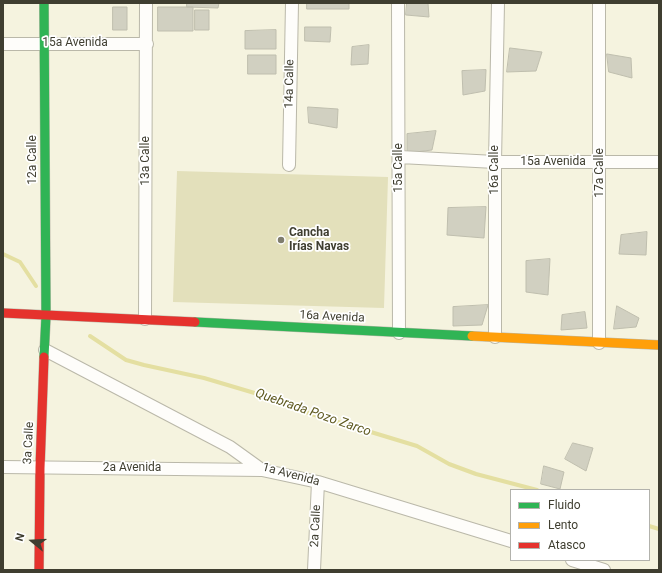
<!DOCTYPE html>
<html>
<head>
<meta charset="utf-8">
<style>
  body { margin:0 }
  #map { position:relative; width:662px; height:573px; overflow:hidden; background:#f5f3df; font-family:Roboto,sans-serif }
  canvas { display:block }
  .frame { position:absolute; inset:0; border:4px solid #3f3e30; pointer-events:none }
  .legend { position:absolute; left:510px; top:489px; width:140px; height:72px; box-sizing:border-box; background:#fff; border:1px solid #b2b2ac; margin:0; padding:5px 7px; list-style:none; font-size:12px; color:#3f3e30 }
  .legend li { display:flex; align-items:center; gap:8px; height:20px }
  .legend b { width:20px; border:1px solid #b2b2ac }
  .north { position:absolute; left:12px; top:521px; width:40px; height:40px; -webkit-text-stroke:3px #fff; paint-order:stroke; rotate:288deg; font-size:11px; font-weight:700; line-height:16px; text-align:center; color:#3f3e30 }
  .north::after { content:''; display:block; margin:auto; width:14px; height:18px; background:#3f3e30; clip-path:polygon(50% 0,100% 100%,50% 72%,0 100%) }
</style>
</head>
<body>
<div id="map">
<canvas width="662" height="573"></canvas>
<div class="frame"></div>
<ul class="legend">
<li><b style="height:5px;background:#30b455"></b>Fluido</li>
<li><b style="height:5px;background:#ff9f0a"></b>Lento</li>
<li><b style="height:5px;background:#e5322d"></b>Atasco</li>
</ul>
<div class="north">N</div>
</div>
<script>
const c = document.querySelector('canvas').getContext('2d');
c.lineJoin = 'round';
function fillPath(path, color) { c.fillStyle = color; c.fill(path, 'evenodd'); }
function trace(path, color, width, dash) { c.strokeStyle = color; c.lineWidth = width; c.lineCap = dash ? 'butt' : 'round'; c.setLineDash(dash || []); c.stroke(path); }
function label(font, color, halo, rows, align = 'center') {
  c.font = font + ' Roboto,sans-serif'; c.lineWidth = 3.5; c.setLineDash([]); c.textBaseline = 'middle'; c.strokeStyle = halo; c.fillStyle = color; for (const [text, x, y, turn = 0] of rows) {
    c.save(); c.translate(x, y); c.rotate((+turn || 0) * Math.PI / 180); c.textAlign = isNaN(turn) ? turn : align; if (halo) c.strokeText(text, 0, 0); c.fillText(text, 0, 0); c.restore();
  }
}
const green = new Path2D(`
  M177 171 388 177 384 308 173 302Z`);
const stream = new Path2D(`
  M3 254 20 262 36 286
  M90 336 126 360 144 365 204 378 268 397 305 412 417 446 449 464 476 474 537 490
  M649 526 659 529`);
const building = new Path2D(`
  M187 3H219L218 8 187 7Z
  M307 3H349V9H307Z
  M407 3H428L429 17 406 15Z
  M113 7H127V30H113Z
  M158 7H193V31H158Z
  M195 10H209V30H195Z
  M305 27H331L330 42 305 41Z
  M276 30V49H245V31Z
  M369 45 368 64 351 65 352 47Z
  M510 48 542 52 536 71 507 72Z
  M607 54 631 58 632 78 609 72Z
  M248 55H276V74H248Z
  M486 70 485 91 463 95 462 71Z
  M308 107 338 109 337 128 309 123Z
  M436 131 432 150 407 153V134Z
  M486 207 484 238 447 235 448 208Z
  M647 232 646 255 619 254 621 235Z
  M550 259 548 295 526 292V261Z
  M488 305 482 325 453 326V307Z
  M617 306 639 318 636 327 614 329Z
  M585 312 587 328 561 330 562 315Z
  M573 443 593 448 586 471 565 459Z
  M544 466 564 472 560 489 541 484Z`);
const street = new Path2D(`
  M398 3 399 333
  M3 44H147
  M400 157 495 162H659
  M289 165 292 3
  M145 319 146 3
  M495 337V162L498 3
  M599 343V3
  M45 350 230 447 262 470 318 482 511 541
  M3 467 262 470
  M572 560 604 570
  M314 570 318 482`);
const fast = new Path2D(`
  M44 3 46 316 44 357
  M195 322 472 336`);
const slow = new Path2D(`
  M472 336 659 345`);
const jam = new Path2D(`
  M3 313 195 322
  M39 570 40 468 44 357`);
const markers = [
  [281,240,4,"#7f7d6d"]
];
const streetNames = [
  ["15a Avenida",75,43],
  ["14a Calle",290,84,-89],
  ["12a Calle",33,160,-90],
  ["13a Calle",146,161,-90],
  ["15a Avenida",553,162],
  ["15a Calle",399,168,-90],
  ["16a Calle",495,170,-90],
  ["17a Calle",600,173,-90],
  ["16a Avenida",332,317,3],
  ["3a Calle",29,443,-87],
  ["2a Avenida",132,468],
  ["1a Avenida",291,475,15],
  ["2a Calle",316,526,-87]
];
const poiNames = [
  ["Cancha",289,233],
  ["Irías Navas",289,247]
];
const waterNames = [
  ["Quebrada Pozo Zarco",313,413,19]
];
fillPath(green, '#e3e0bb');
trace(stream, '#e4dfa1', 4);
fillPath(building, '#d1d0c1');
trace(building, '#bfbeae', 1);
trace(street, '#bab8a9', 14);
trace(fast, '#bab8a9', 10);
trace(slow, '#bab8a9', 10);
trace(jam, '#bab8a9', 10);
trace(street, '#fefdfa', 12);
trace(fast, '#30b455', 9);
trace(slow, '#ff9f0a', 9);
trace(jam, '#e5322d', 9);
for (const [x, y, r, color] of markers) { const dot = new Path2D(); dot.arc(x, y, r, 0, 2 * Math.PI); c.fillStyle = color; c.fill(dot); trace(dot, '#fff', 1.5); }
label('12px', '#3f3e30', '#fff', streetNames);
label('bold 12px', '#3f3e30', '#fff', poiNames, 'left');
label('italic 13px', '#5e591f', '#fff', waterNames);
</script>
</body>
</html>
